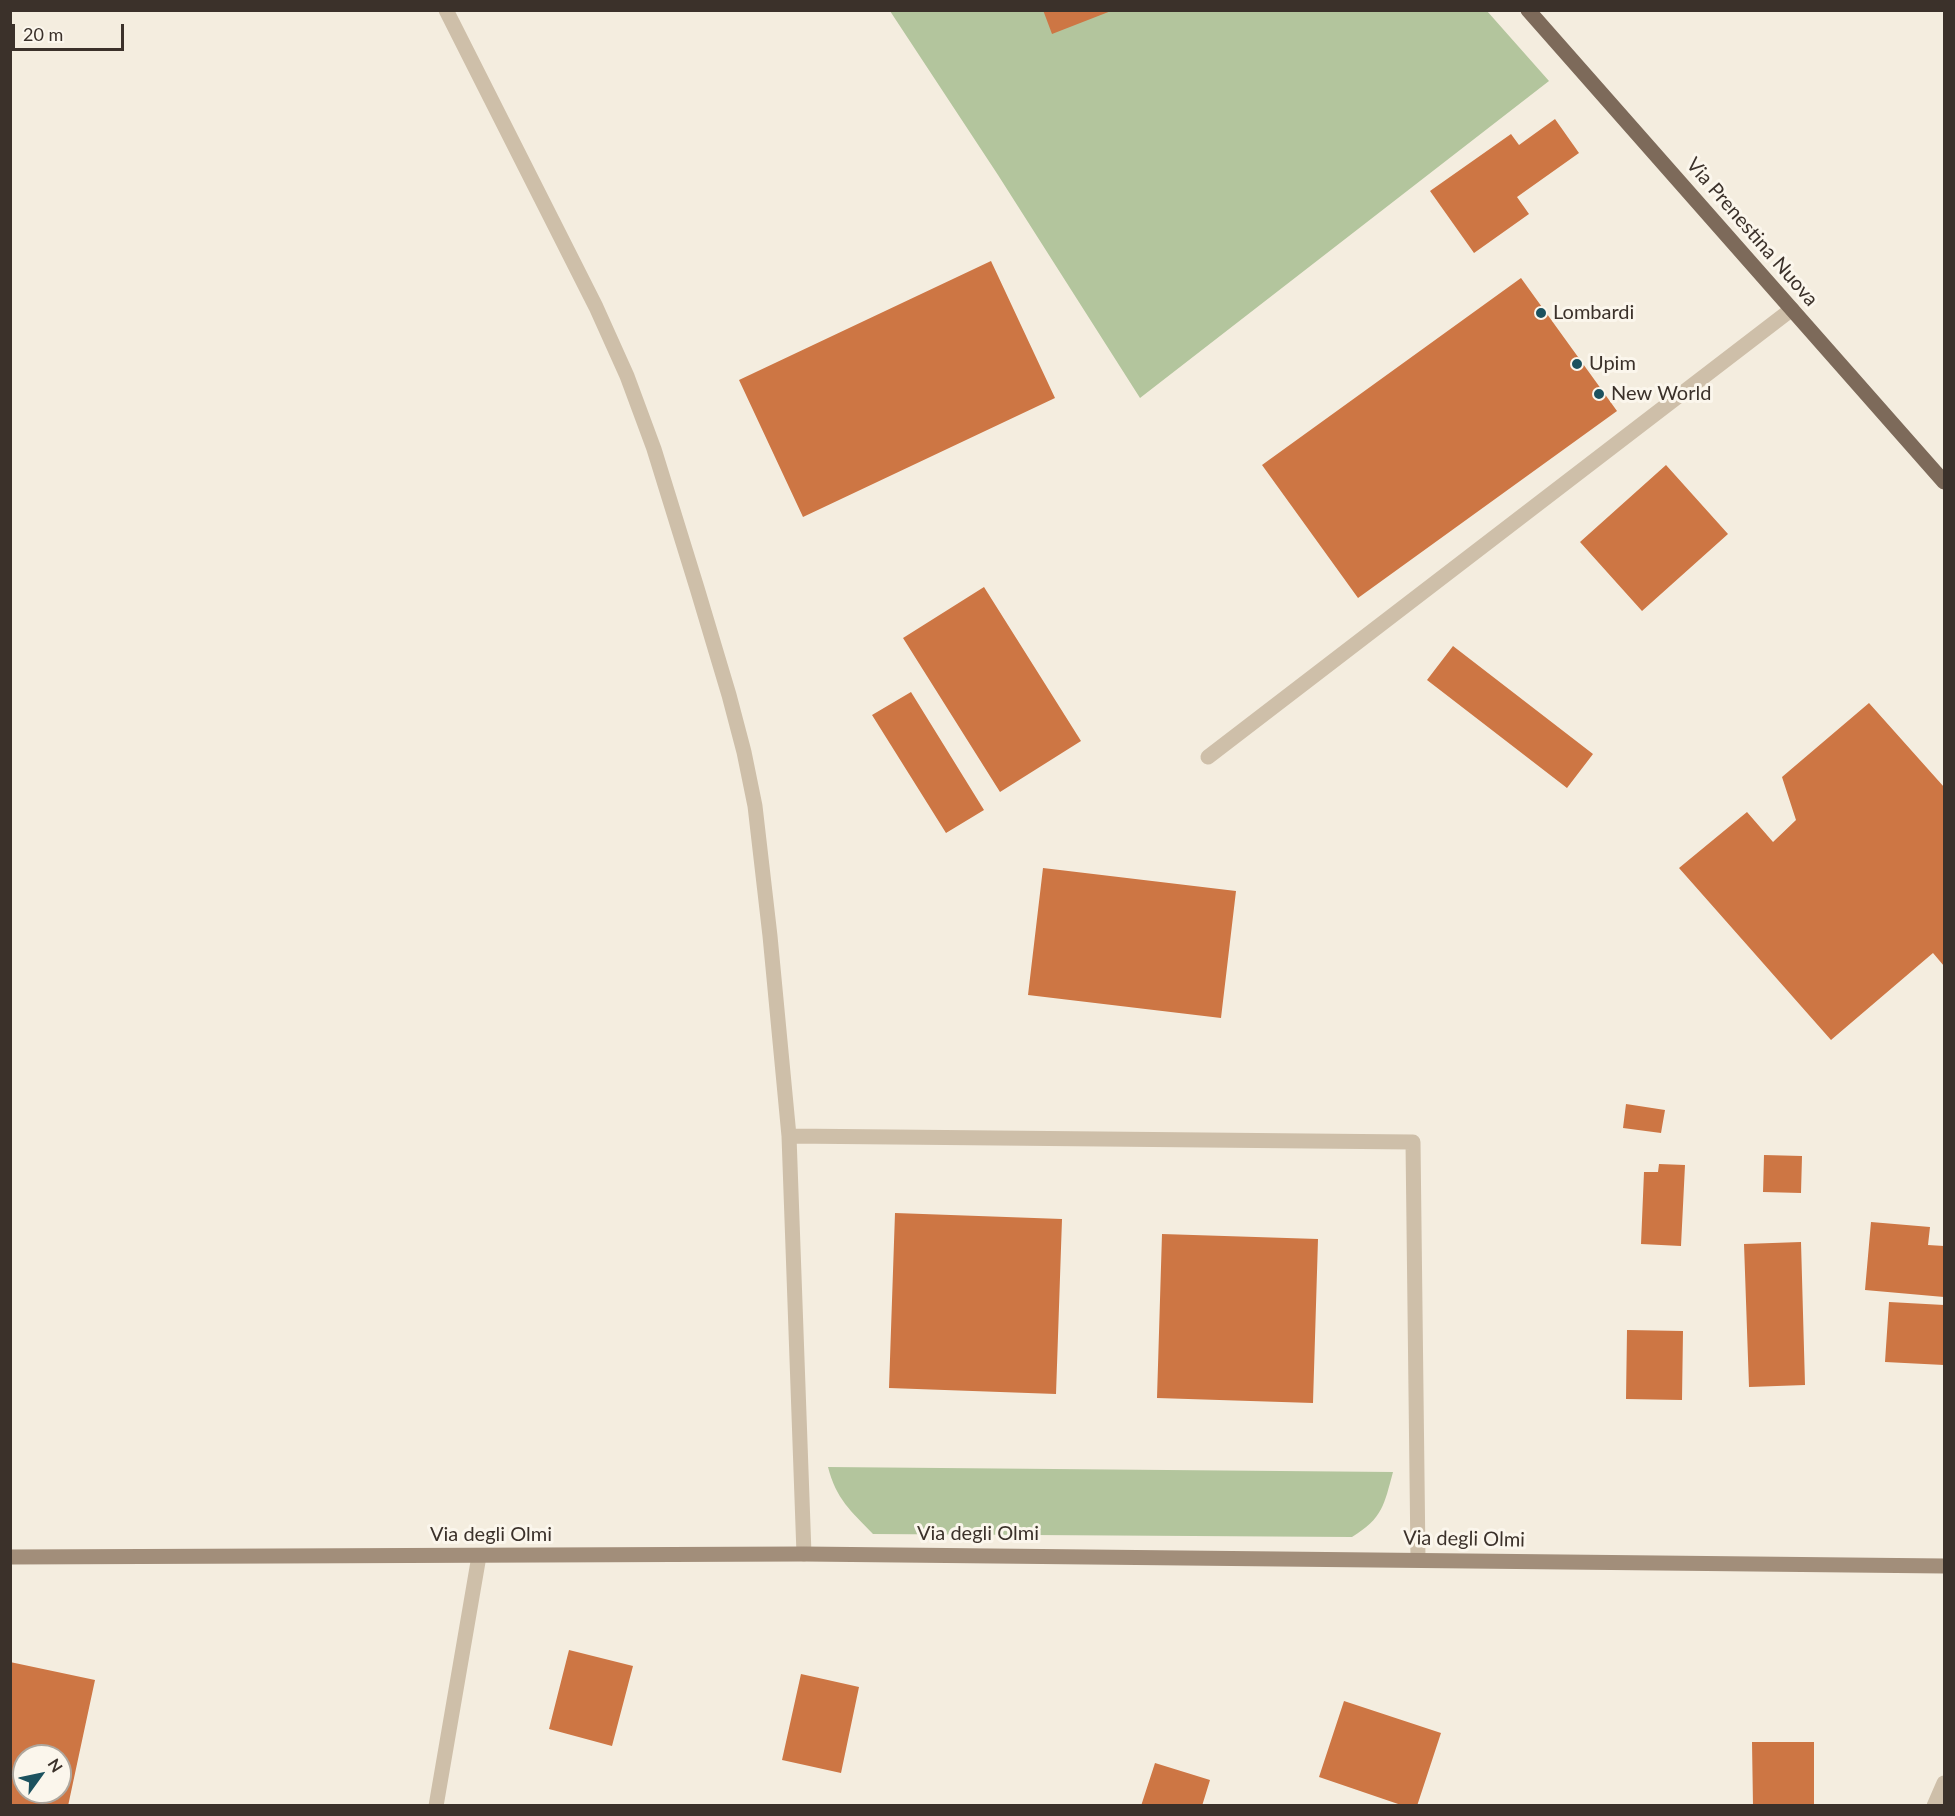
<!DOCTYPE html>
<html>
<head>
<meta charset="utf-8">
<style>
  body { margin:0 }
  #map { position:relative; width:1955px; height:1816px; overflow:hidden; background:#f4eddf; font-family:Lato,sans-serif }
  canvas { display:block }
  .frame { position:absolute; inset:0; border:12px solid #3b312a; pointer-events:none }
  .north { position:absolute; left:12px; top:1744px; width:60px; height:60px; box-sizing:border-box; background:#fbf6ec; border:2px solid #aea79e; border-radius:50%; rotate:57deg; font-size:16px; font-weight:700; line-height:24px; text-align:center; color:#3b312a }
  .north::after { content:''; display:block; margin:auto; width:21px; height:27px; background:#1c525f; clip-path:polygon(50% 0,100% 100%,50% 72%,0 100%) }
  .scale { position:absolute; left:12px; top:24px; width:112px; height:27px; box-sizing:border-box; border:3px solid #3b312a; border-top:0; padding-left:8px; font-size:18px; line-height:21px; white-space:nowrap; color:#3b312a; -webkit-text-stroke:4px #fbf6ec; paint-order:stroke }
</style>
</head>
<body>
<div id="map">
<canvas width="1955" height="1816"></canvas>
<div class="frame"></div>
<div class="north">N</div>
<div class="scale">20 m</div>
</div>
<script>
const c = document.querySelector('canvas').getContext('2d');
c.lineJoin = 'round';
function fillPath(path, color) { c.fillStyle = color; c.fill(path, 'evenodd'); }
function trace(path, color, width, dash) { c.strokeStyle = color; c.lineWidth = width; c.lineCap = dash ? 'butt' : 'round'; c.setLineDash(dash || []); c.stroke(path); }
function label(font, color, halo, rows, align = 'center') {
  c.font = font + ' Lato,sans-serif'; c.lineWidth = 6; c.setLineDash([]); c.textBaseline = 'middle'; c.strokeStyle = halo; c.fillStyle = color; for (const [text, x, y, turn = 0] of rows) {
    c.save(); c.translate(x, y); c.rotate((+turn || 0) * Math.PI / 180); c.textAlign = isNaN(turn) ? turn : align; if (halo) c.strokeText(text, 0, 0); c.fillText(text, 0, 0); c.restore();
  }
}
const green = new Path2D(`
  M890 11H1487L1549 81 1140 398 998 175Z
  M828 1467 1393 1472C1384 1505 1383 1518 1352 1537L873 1534C851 1511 836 1499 828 1467Z`);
const building = new Path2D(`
  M1043 10H1111V11L1052 34Z
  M1555 119 1579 153 1517 197 1529 214 1474 253 1430 191 1511 134 1519 145Z
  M991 261 1055 398 803 517 739 380Z
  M1521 278 1617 411 1358 598 1262 465Z
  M1666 465 1728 534 1642 611 1580 542Z
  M984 587 1081 741 1000 792 903 638Z
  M1453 646 1593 754 1567 788 1427 680Z
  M911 692 984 810 946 833 872 715Z
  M1869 703 1944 787V966L1933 953 1831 1040 1679 868 1747 812 1773 842 1796 820 1782 777Z
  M1043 868 1236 891 1221 1018 1028 995Z
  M1626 1104 1665 1110 1661 1133 1623 1128Z
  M1764 1155 1802 1156 1801 1193 1763 1192Z
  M1659 1164 1685 1165 1681 1246 1641 1244 1644 1172H1658Z
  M895 1213 1062 1219 1056 1394 889 1388Z
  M1871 1222 1930 1227 1928 1245 1944 1246V1297L1865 1290Z
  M1162 1234 1318 1239 1313 1403 1157 1398Z
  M1801 1242 1805 1385 1749 1387 1744 1244Z
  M1889 1302 1944 1305V1365L1885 1362Z
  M1627 1330 1683 1331 1682 1400 1626 1399Z
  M569 1650 633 1666 612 1746 549 1729Z
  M10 1662 95 1680 68 1806H10ZM24 1756H60V1792H24Z
  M801 1674 859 1687 841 1773 782 1760Z
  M1344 1701 1441 1733 1417 1806H1404L1319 1777Z
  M1752 1742H1814V1806H1753Z
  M1155 1763 1210 1780 1202 1806H1141Z`);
const lane = new Path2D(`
  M446 10 596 307 627 376 654 449 697 588 729 695 744 752 755 806 770 936 789 1136 804 1554
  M789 1136 1413 1142 1418 1559`);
const street = new Path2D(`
  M1208 757 1792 309
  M436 1806 479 1556
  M1934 1806 1944 1783`);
const secondary = new Path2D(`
  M10 1557 804 1554 1944 1566`);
const primary = new Path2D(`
  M1528 10 1944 482`);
const markers = [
  [1541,313,6,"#1c525f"],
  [1577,364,6,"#1c525f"],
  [1599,394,6,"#1c525f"]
];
const streetNames = [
  ["Via Prenestina Nuova",1752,232,49],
  ["Via degli Olmi",978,1534],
  ["Via degli Olmi",491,1535],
  ["Via degli Olmi",1464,1539,1]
];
const poiNames = [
  ["Lombardi",1553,313],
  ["Upim",1589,364],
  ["New World",1611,394]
];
fillPath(green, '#b3c59d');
fillPath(building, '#cd7644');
trace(lane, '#cebfa9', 15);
trace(street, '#cebfa9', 15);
trace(secondary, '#a28e7a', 15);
trace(primary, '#7d6a5a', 15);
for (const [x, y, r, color] of markers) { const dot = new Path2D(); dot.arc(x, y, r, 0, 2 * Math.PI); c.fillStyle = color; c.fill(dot); trace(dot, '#fbf6ec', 2); }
label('20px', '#3b312a', '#fbf6ec', streetNames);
label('20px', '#3b312a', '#fbf6ec', poiNames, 'left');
</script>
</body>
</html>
